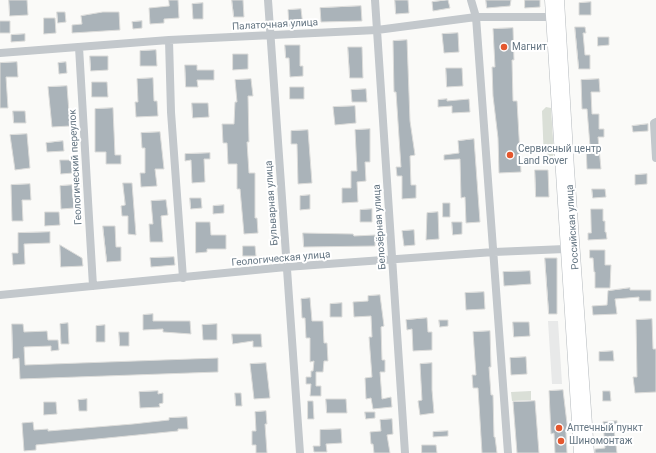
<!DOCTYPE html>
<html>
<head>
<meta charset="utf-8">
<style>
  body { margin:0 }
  canvas { display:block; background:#fafaf8 }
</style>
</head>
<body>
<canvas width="656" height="453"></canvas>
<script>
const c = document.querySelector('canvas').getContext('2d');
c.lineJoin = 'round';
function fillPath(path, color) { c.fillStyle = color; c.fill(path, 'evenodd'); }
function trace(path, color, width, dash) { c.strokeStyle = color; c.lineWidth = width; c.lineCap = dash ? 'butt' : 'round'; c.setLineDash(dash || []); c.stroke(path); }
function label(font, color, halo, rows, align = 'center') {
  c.font = font + ' Roboto,sans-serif'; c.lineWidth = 4; c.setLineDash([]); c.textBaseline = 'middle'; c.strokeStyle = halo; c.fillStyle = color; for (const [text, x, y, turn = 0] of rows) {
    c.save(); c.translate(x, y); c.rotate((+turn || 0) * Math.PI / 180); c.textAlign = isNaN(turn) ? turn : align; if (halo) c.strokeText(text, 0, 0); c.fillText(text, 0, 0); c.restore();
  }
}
const built = new Path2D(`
  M548 321H558L562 384H552Z`);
const green = new Path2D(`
  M546 107 551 108 554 154 549 162 544 160 542 111Z
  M531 391V400L512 401 511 392Z`);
const building = new Path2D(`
  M9 0H27L28 15 10 16Z
  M169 0H178L179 18 164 19V23L150 24 149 8 169 6Z
  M232 0H243L244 17H234Z
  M395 0H408L409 13 396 14Z
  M448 0 450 8 433 11 432 2Z
  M486 0H511L510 6 487 8Z
  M525 0H540V7L525 8Z
  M591 2V15H579V3Z
  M203 3V19H193L192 4Z
  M361 6 362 21 321 22 320 8Z
  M301 9 303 26 289 27 288 10Z
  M57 12H65L66 22 58 23Z
  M103 12H119L120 30 72 33V25L82 24 81 16Z
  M44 18H55L56 33 44 34Z
  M0 21H10V33H0Z
  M142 21V28L133 29 132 22Z
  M575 27H585L586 33H583L585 55H590V69H579Z
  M513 28 514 60H512L513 101H517L521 172 499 173 498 138 493 96 492 67H495L493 29Z
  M458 33 459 52 444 53 442 34Z
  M25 34V41L11 42V35Z
  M598 37H609V45L598 46Z
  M407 40 410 121 415 155 410 156 411 185H416V198L402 199V176H397L396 167H401L396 92H394L393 41Z
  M285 45H300V66H303V76L290 77 289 58H286Z
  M348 47H362L363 78H350Z
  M156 50 157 66H140V51Z
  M233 54H248V69L233 70Z
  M90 56H108V70L91 71Z
  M17 62 18 77H6L8 108H0V63Z
  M66 62 67 73 59 74 58 63Z
  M185 65H197V70H214V80H197L198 87H186Z
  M446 68H462L463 86 447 87Z
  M153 78 154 101H157L158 116 136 117 135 102H138L137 79Z
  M251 79 253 96H248L249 142H247L249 173H255V218H257L258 233 244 234 240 189H237V164H228L227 143H223L222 124H234L235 102H237L235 80Z
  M599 79 600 92H591L592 114H599V129H604V137H598L601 169H587L586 146H590L587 109H582L581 80Z
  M92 82H107L108 97H92Z
  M67 86 70 126 52 127 48 87Z
  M290 87H304V99H290Z
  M366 89 367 102H352L351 90Z
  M447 99V101L469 99 470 112 452 113V106L438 107V100Z
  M192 103H208L209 117 193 118Z
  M355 106 356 123 335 125 333 107Z
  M113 108 115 155H121V164H106V152H95V109Z
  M13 111H25L26 123H14Z
  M648 124V131L633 132 632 126Z
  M370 129V162H365L366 181 357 182 358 202 342 203V188H351V171H357L355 130Z
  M308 130 312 183 298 184 297 144H291V131Z
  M160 132 164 169H155L157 186 141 187 140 173H145V148H142L141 133Z
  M27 134 30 168 15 170 10 135Z
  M474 139 480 222 466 223 465 197 461 198 460 159 444 160V155L459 153 458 141Z
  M63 141 64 151 47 152 46 143Z
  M210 153V159H204L205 182 192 183 191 160 185 161V154Z
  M60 160H73V173L61 174Z
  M535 170H548L549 197H536Z
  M647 174V184L635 185V175Z
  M123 183H132L136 235 128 234V216H122L121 206 125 205Z
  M30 184 31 200H22L23 221H12L11 185Z
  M72 185 74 208 61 209 60 186Z
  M592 189H605L606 197 593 198Z
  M310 195V209L300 210V196Z
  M190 198H201L202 208 191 209Z
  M166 200 168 215 161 216 163 242H150L149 224H153L151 201Z
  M443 203H450V217H443Z
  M224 205V213L213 214V206Z
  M372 209V222H360V210Z
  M591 209H603V221H605V232H606L607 239 588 240V233H591Z
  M45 212H59L60 225 45 226Z
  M438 212 439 239 426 240 427 213Z
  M196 222H210L211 235H226V249H207V252L196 253Z
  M452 222H462V234L453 235Z
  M103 226H115L116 247H121V261L107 262Z
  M414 230 415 245 404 246 402 231Z
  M50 232V243L24 244 25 264 13 265 12 253H18V233Z
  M303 233 353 234 354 236 375 235V246L304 247Z
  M60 245 82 258 83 266 61 267Z
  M243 246H255L256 256H243Z
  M590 250H605V265H611L610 288H595V272H594L593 258H590Z
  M174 257 175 265 151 267 150 258Z
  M545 258H557V314H549Z
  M530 271 531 284 504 286 503 272Z
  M630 288V290H651V301H639V297L615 299 617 314 593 315 592 306 607 305 608 291Z
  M484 292 485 309 466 310 465 293Z
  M380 295 384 326 381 327 382 360H385V372H380L382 399 391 397 392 407 373 409 371 398 366 399 365 378 372 377 369 337H372L371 316 354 317 353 302 368 301V296Z
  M310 298 312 321H323L324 343H327L328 361H324L323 372H316V386H321V396H310L311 384H306V377H311V371H313L314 361 310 362V338H306L305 318H302L301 299Z
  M342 303V317H330V304Z
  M153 314V321H190L191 334 163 332V329L143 330V315Z
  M427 318 428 332H432V350L413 351 412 329 407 330 406 320Z
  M652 319 653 349H656V392L635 393 633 377H637L636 320Z
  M439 320H448V326L440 327Z
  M513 322H529L530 336 514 337Z
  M68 323 69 344H61L60 324Z
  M12 324H23L24 332 47 331 48 340H58L59 350 51 351V346L24 347 25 365 218 358V372L20 379 19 358 13 359Z
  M217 324V340H203L202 325Z
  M105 325V342H96V326Z
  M490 331 491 367H489L491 395H493L494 437H495L497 453H482L478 388H473L472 375H476L473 332Z
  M119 332H129V346H120Z
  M232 334H261L262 347H253V341L233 344Z
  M613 351 614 361H599V352Z
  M526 357 527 374 511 375 510 358Z
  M266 363 270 398 254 399 250 364Z
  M432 363V390L434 413 420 415 418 401 422 400 420 364Z
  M563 390 568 432 566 433 567 453H555L554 433 551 434 549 391Z
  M158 391V394L163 393V403L159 404 160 407 140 408 139 392Z
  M603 391H610L611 401H603Z
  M235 393H241L242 406H236Z
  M87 399V411H79L78 400Z
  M326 399H346L347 413H327Z
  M308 401H313L314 419H308Z
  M535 401 539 453H517L513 402Z
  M44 402H56L57 414 44 415Z
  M266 411 267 424H265L267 453H256V445H252V431H256L255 412Z
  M365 412H375V418L366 419Z
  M187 417 188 429H178V431L36 445V450L24 451 22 423 33 422 34 430 48 429V431L133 424 169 420V418Z
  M392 419 393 434 387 435 390 453H374L373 444H371L370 432 381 431 380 420Z
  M617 421V430H614L617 453H595V449L605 448 603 422Z
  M341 429 342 443 326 444 327 452H314L313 446H320V430Z
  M448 431V436L433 437V432Z
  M422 445H436L437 453H422Z`);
const minor = new Path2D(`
  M268 0 300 453
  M375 0 405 453
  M471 0 476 17 508 453
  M169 40 171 112 183 278
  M79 47 93 286
  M0 53 169 40 377 30 476 17H551
  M656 122 654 123 656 158
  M0 295 286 267 494 252 565 249`);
const major = new Path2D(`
  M550 0 579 453
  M559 0 569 169 589 453`);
const markers = [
  [504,47,4,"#e4572e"],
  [510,155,4,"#e4572e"],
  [559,428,4,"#e4572e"],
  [561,441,4,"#e4572e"]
];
const streetNames = [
  ["Палаточная улица",275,25,-3],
  ["Геологический переулок",76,167,-93],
  ["Бульварная улица",272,203,-94],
  ["Белозёрная улица",380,227,-94],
  ["Российская улица",573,227,-94],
  ["Геологическая улица",281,259,-5]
];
const poiNames = [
  ["Магнит",512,47],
  ["Сервисный центр",518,149],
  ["Land Rover",518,161],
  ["Аптечный пункт",567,428],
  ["Шиномонтаж",569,441]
];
fillPath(built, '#e8e9e9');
fillPath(green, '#dadfd7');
fillPath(building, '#aab3b9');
trace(building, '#dcdcda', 1);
trace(major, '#b5babe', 11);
trace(minor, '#c3c8cc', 8);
trace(major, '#fff', 10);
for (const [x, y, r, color] of markers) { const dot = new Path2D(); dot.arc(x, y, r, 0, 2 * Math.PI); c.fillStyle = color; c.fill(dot); trace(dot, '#fff', 1.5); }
label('10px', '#657683', '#fff', streetNames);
label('10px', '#657683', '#fff', poiNames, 'left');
</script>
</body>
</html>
